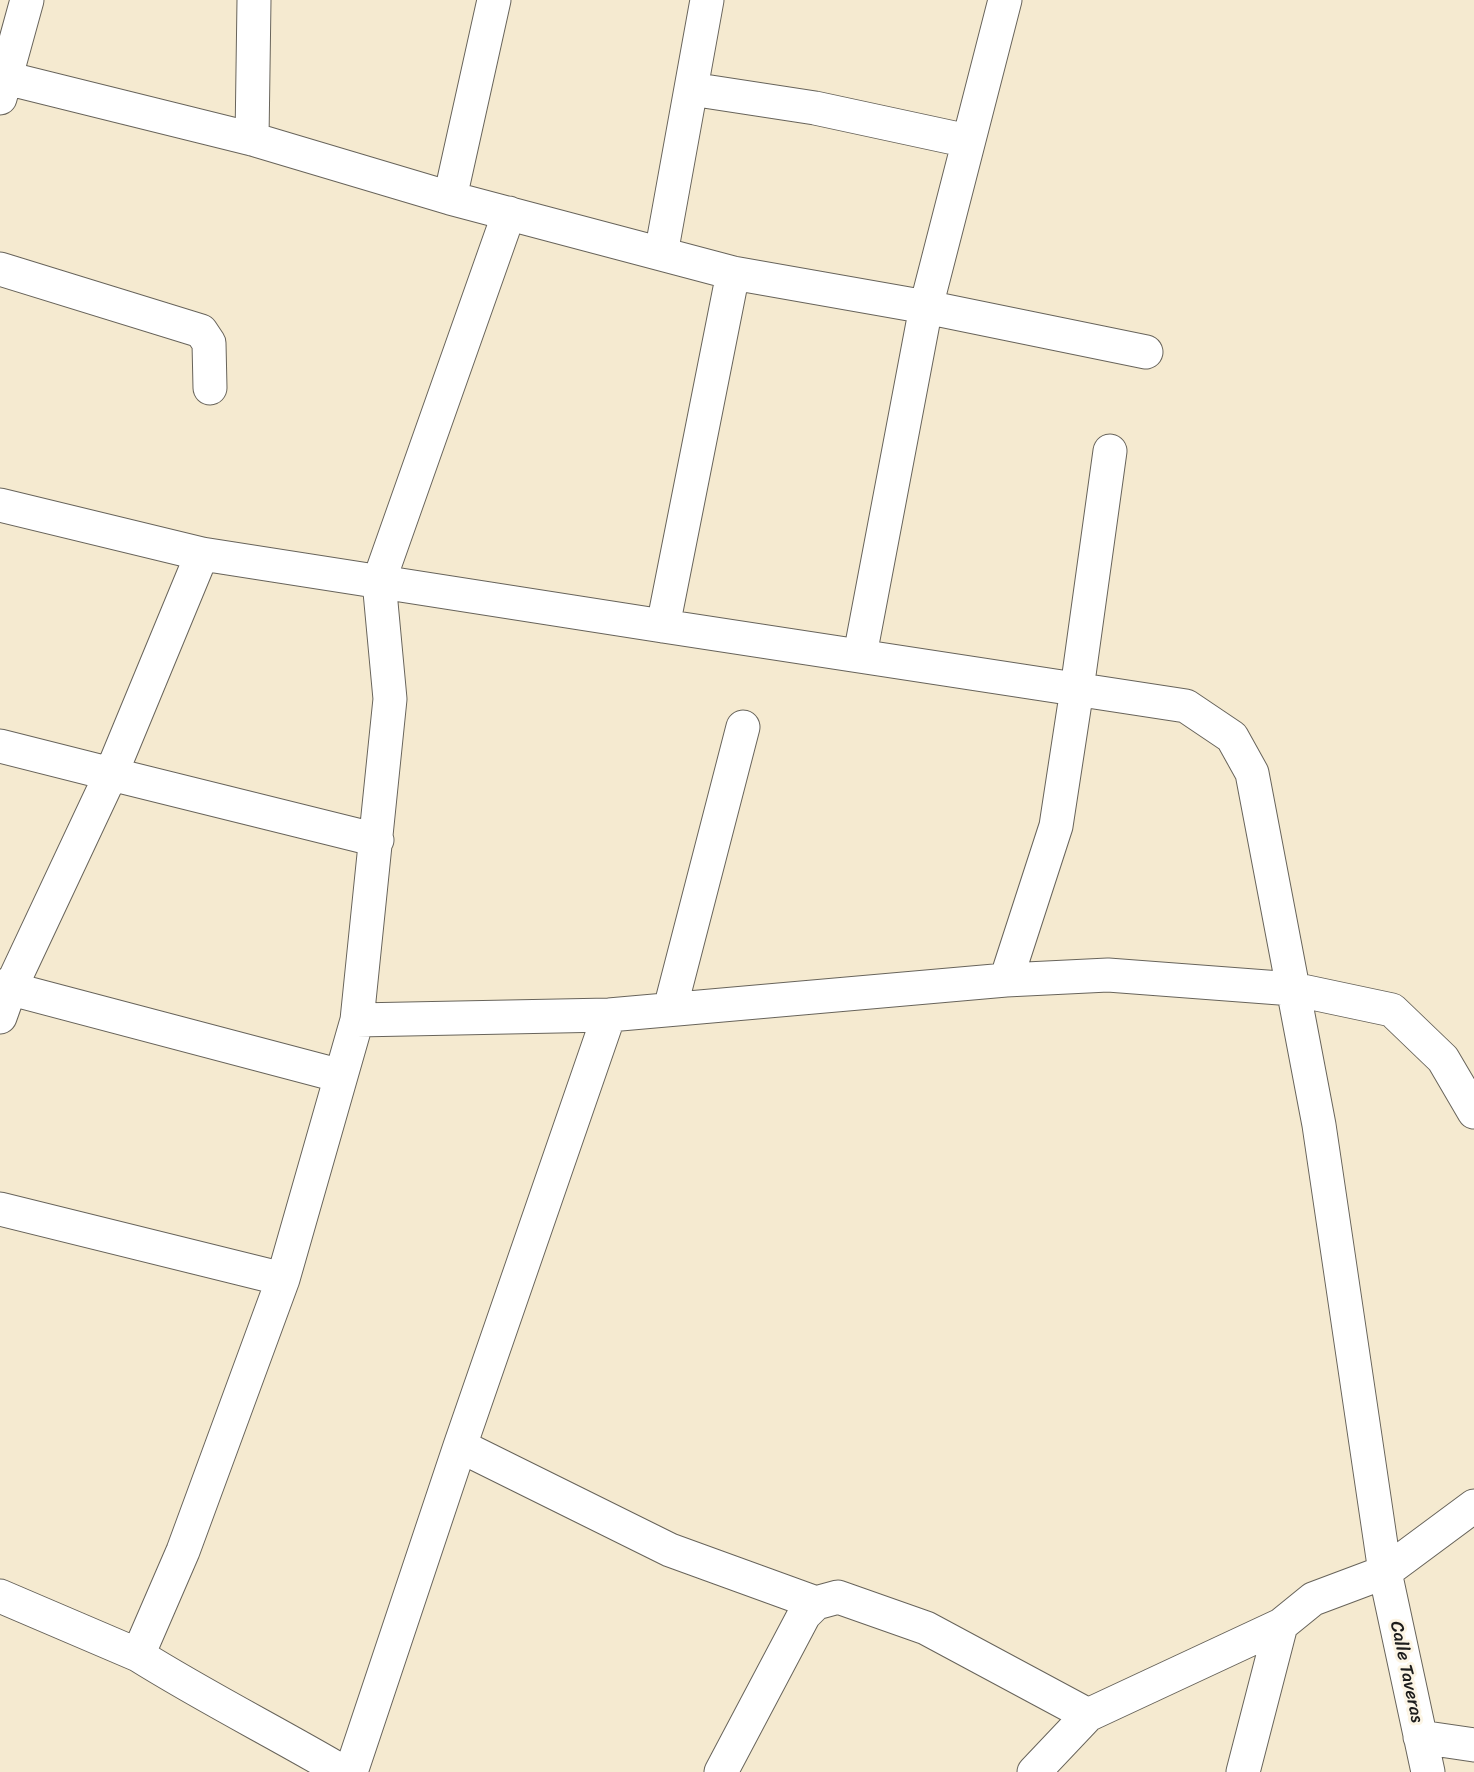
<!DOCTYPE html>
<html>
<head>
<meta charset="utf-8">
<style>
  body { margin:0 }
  canvas { display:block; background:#f5ead0 }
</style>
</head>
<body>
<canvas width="1474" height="1772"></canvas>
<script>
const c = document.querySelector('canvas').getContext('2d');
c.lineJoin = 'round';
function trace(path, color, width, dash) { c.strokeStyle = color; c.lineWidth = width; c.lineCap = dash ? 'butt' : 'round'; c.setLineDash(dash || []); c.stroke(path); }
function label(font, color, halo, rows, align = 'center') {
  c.font = font + ' Sriracha,sans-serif'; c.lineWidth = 6; c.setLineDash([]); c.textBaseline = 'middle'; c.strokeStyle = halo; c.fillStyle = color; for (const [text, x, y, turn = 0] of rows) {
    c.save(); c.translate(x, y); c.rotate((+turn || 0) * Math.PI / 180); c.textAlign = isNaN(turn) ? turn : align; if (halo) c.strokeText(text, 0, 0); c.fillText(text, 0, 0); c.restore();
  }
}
const minor = new Path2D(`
  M6 78 252 139 450 198 733 273 926 307 1146 352
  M691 89 815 108 968 141
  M0 98 27 0
  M252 139 254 0
  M450 198 494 0
  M661 254 707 0
  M0 269 201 331 209 343 210 388
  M0 505 202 554 663 626 1186 706 1232 737 1252 773 1319 1125 1385 1572 1428 1772
  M202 554 111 774 377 840
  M663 626 733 273
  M860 655 926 307 1005 0
  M0 746 111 774 10 989 0 1017
  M1006 980 1056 826 1077 689 1110 451
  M0 986 341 1076
  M670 1009 743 727
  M357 1020 609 1015 1006 980 1108 975 1293 989 1392 1010 1443 1059 1474 1112
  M0 1209 283 1279
  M460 1446 670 1550 816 1603
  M0 1596 138 1655
  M1420 1737 1474 1745
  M343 1772C275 1732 205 1697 138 1655L183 1551 283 1279 357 1020 390 699 379 581 509 213
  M351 1772 460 1446 609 1015
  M721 1772 804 1615 816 1603 838 1597 926 1628 1088 1715
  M1034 1772 1088 1715 1281 1625 1313 1599 1385 1572 1474 1506
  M1243 1772 1281 1625`);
const streetNames = [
  ["Calle Taveras",1406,1672,78]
];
trace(minor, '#68645b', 35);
trace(minor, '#fff', 33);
label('18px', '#1c1c1c', '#fcf5e5', streetNames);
</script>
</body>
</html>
